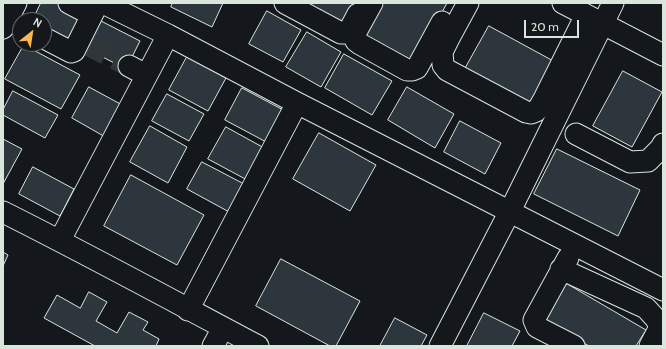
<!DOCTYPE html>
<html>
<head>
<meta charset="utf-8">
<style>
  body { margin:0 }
  #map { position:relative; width:666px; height:349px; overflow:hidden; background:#14181c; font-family:Cabin,sans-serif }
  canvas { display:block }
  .frame { position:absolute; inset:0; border:4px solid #d8e6dc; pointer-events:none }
  .north { position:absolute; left:12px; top:12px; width:40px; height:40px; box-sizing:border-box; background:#14181c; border:1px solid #626a69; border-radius:50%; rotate:30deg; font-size:11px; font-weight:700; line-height:16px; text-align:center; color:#d8e6dc }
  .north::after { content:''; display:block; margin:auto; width:14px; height:18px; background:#ffb74d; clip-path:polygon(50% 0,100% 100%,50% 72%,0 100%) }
  .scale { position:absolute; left:524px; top:20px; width:55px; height:18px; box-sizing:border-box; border:2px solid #d8e6dc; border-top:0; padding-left:5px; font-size:12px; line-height:14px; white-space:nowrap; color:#d8e6dc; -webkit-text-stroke:3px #14181c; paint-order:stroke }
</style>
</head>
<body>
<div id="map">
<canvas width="666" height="349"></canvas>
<div class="frame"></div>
<div class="north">N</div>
<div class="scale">20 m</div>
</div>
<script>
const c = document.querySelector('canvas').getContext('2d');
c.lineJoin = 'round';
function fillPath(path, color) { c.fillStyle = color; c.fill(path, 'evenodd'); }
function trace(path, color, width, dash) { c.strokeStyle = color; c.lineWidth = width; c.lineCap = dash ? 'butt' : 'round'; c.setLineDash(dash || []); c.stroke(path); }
const building = new Path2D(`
  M41 3H58L88 18 73 48 44 34V20H33Z
  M173 3H223L212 27 171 7Z
  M304 3H357L345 25Z
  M381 3H447L415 62 364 35Z
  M267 11 301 30 283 62 249 44Z
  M101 21 140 41 126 69 87 49Z
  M489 26 557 63 533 106 465 69Z
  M307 32 341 52 321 87 286 67Z
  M24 45 80 75 61 109 5 79Z
  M344 54 392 81 372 115 325 88Z
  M187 57 226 78 208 111 169 90Z
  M623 71 662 92 632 147 593 126Z
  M89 87 124 106 107 138 72 118Z
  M407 87 454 114 435 148 388 120Z
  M242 88 287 112 270 144 225 120Z
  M13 91 58 115 45 138 3 115V110Z
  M167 94 204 114 189 141 152 121Z
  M460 121 501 143 485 174 444 152Z
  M150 126 187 147 168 183 130 162Z
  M226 127 266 149 249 181 208 159Z
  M319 133 376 165 350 211 293 179Z
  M3 139 22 149 3 184Z
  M557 149 640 190 618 236 534 194Z
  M202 162 246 185 231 213 187 189Z
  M33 167 74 189 60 216 19 194Z
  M131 175 204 215 177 265 104 226Z
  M3 252 8 255 3 266Z
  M281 259 360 301 336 346H330L256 306Z
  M564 282 646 330 636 346H589L543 319Z
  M89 292 107 302 96 321 117 333 129 312 148 322 143 330 159 339 156 346H95L44 318 57 295 80 308Z
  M484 313 520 331 512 346H467Z
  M395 318 427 335 421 346H380Z`);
const minorTunnel = new Path2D(`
  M87 45 129 66`);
const minor = new Path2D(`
  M69 3 92 15
  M103 3 168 35 297 103 663 290
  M285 3 341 33H345L349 31 358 14
  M372 3 356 32 354 37 356 41 360 44 407 70H412L417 68 442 22
  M468 3 449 38 442 52 443 65 447 70 526 112 531 113 536 111 540 106 545 97 586 15
  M563 3 663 55
  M3 28 16 3
  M44 38 71 52 74 51 98 3
  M129 66 146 75
  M576 134 630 162 648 161 661 148 663 144
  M3 212C89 255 173 301 258 346
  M60 240 168 35
  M568 258 534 320 537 327 574 346
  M561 269 646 308 656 319 660 327 650 346
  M188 310 297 103
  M213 346 223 328
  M440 346 510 211 613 3`);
fillPath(building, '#2c363c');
trace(building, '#d8e6dc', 1);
trace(minorTunnel, '#313739', 21, [21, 10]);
trace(minor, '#d8e6dc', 23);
trace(minor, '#14181c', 21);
</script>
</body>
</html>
